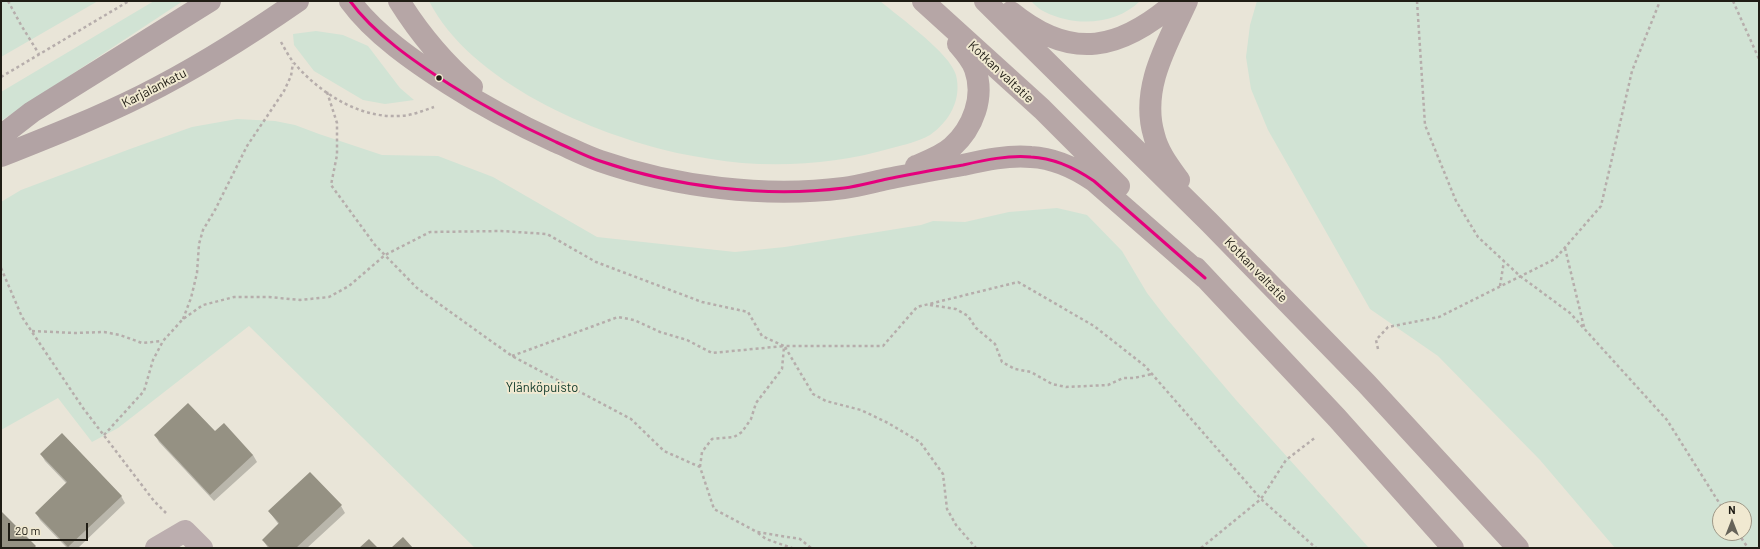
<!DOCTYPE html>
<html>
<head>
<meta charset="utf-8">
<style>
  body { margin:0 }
  #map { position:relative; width:1760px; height:549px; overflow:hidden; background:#e9e5d8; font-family:Barlow,sans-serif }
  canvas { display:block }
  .frame { position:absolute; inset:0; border:2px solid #201d15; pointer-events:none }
  .north { position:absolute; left:1712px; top:501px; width:40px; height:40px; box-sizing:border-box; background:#f0e9d1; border:1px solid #9d9786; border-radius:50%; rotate:0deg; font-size:11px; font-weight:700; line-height:16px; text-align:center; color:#201d15 }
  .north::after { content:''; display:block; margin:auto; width:14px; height:18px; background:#666359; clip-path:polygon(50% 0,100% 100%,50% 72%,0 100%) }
  .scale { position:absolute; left:8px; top:523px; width:80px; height:18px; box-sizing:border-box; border:2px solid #201d15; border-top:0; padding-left:5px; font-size:12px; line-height:14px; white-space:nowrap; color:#201d15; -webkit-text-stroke:3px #f0e9d1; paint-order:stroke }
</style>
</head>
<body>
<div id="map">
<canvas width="1760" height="549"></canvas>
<div class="frame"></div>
<div class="north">N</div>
<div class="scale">20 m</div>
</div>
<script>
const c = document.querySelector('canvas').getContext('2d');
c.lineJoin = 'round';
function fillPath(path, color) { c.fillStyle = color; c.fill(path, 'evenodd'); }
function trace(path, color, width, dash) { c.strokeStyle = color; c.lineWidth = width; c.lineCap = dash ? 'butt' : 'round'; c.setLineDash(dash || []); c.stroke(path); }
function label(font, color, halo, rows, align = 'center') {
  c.font = font + ' Barlow,sans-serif'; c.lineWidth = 4; c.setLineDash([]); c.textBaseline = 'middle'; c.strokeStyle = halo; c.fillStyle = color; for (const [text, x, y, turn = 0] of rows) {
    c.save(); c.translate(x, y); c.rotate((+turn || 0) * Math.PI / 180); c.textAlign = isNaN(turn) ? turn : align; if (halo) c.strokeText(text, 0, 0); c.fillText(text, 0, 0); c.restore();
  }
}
const green = new Path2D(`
  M1 1H98L1 57Z
  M154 1H183L1 121V92Z
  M429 1H880C899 17 950 53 956 75 962 99 950 121 930 135 919 141 904 145 892 148 844 162 792 167 742 163 721 161 698 157 677 153 593 134 470 82 429 1Z
  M1031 1H1140C1116 25 1075 27 1045 12 1040 10 1035 5 1031 1Z
  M1257 1H1759V548H1615L1540 460 1438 356 1370 309 1268 130 1251 89 1246 57 1250 25ZM1720 509H1744V533H1720Z
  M316 31 343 35 368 46 400 88 414 100 385 104 363 100 314 71 294 45 293 34Z
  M237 119 275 121 295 125 319 134 382 155 438 156 493 177 597 237 735 252 785 247 921 225 933 221 965 222 1009 212 1057 208 1087 215 1122 251 1147 293 1167 319 1236 400 1369 548H475L249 326 118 428 92 442 58 398 1 430V202L21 190 130 149 192 127Z`);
const shadow = new Path2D(`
  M215 433 253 455 257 462 214 501 159 442 155 435Z
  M41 454 121 496 125 503 78 548H67L40 520 36 513 67 484 45 461Z
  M341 506 345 513 307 548H268L263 540 279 525 269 511Z`);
const building = new Path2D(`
  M188 403 215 431 224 423 253 455 210 495 154 435Z
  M62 433 122 496 68 547 35 513 67 482 40 454Z
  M310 472 342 505 296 548H270L262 540 279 523 268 511Z
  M1 511 36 546 34 548H1Z
  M403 537 413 548H391Z
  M369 539 378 548H359Z`);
const path = new Path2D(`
  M8 1 21 25 39 54
  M1417 1 1425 125 1456 201 1478 237 1520 276 1570 313 1667 420 1723 509
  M1733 1 1759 59
  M281 42C285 49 289 57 294 63 319 92 358 118 398 116 411 116 422 111 434 107
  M1 77 129 1
  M327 92 337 123V155L331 185 375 245 417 288 512 356 631 419 664 451 700 467 714 509 757 532 800 539 811 548
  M1565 248 1584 327
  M1 268 22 317 83 408 154 501 166 513
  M1500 286 1504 261
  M930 305 956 309 968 316 976 328 995 344 1002 362 1015 369 1031 372 1052 384 1066 387 1108 385 1123 378H1134L1152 374
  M183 319 191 298 197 273 199 244 203 230 215 210 247 146 284 91 291 76 293 63
  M32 331 75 333 104 332 120 335 142 343 162 341
  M785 347 813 394 826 401 861 410 888 423 920 442 943 474 947 509 956 525 976 548
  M1378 349 1376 340 1388 327 1439 317 1555 259 1601 206 1632 71 1660 1
  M512 356 618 317 634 320 660 332 687 340 712 353 784 346
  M104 435 144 391 153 360 163 341 183 319 203 305 234 297H269L300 300 329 297 349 286 385 255 430 232 501 231 547 234 596 262 702 302 748 312 762 336 784 346H883L917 307 1018 282 1094 326 1145 366 1261 499 1286 460 1316 437
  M700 467 702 452 712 439 734 437 742 432 751 419 756 403 782 369 784 347
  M758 533 766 539 792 548
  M1738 533 1748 548
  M1201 548 1261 499 1316 548`);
const minor = new Path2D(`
  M156 548 185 531 202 548`);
const secondary = new Path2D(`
  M1 136 32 112 210 1
  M1 156C49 137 97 118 143 95 197 68 249 35 298 1`);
const trunk = new Path2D(`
  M350 1C374 34 415 62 449 84 483 106 519 125 556 142 570 148 585 156 600 161 675 187 765 198 844 188 858 186 873 182 887 179 913 174 938 169 963 165 985 160 1008 155 1031 157 1055 158 1075 168 1094 181L1205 278
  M399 1C419 33 443 62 472 87
  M923 1 1042 109 1119 186
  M985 1 1210 223 1366 383 1518 548
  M1011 12C1072 62 1121 50 1177 1
  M916 166C928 161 942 156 952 147 973 128 985 97 975 69 972 60 964 51 958 44
  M1179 180C1169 166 1158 152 1154 135 1140 87 1168 43 1187 1
  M1196 268 1337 418 1453 548`);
const bus1 = new Path2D(`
  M350 1C374 34 415 62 449 84 483 106 519 125 556 142 570 148 585 156 600 161 675 187 765 198 844 188 858 186 873 182 887 179 913 174 938 169 963 165 985 160 1008 155 1031 157 1055 158 1075 168 1094 181L1205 278`);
const markers = [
  [439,78,3.5,"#201d15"]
];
const streetNames = [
  ["Kotkan valtatie",1001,72,43],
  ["Karjalankatu",154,88,-27],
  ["Kotkan valtatie",1256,270,46]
];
const parkNames = [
  ["Ylänköpuisto",542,388]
];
fillPath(green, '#d1e3d4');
fillPath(shadow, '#0003');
fillPath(building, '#959183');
trace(path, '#b6adab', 2.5, [3, 3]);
trace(minor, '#bcaeaf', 22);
trace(secondary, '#b2a3a4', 22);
trace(trunk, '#b6a6a6', 22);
trace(bus1, '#e5007d', 3);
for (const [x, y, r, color] of markers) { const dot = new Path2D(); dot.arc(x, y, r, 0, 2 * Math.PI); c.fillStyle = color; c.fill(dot); trace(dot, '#f0e9d1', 1.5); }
label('13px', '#201d15', '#f0e9d1', streetNames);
label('13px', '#103929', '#f0e9d1', parkNames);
</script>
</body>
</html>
